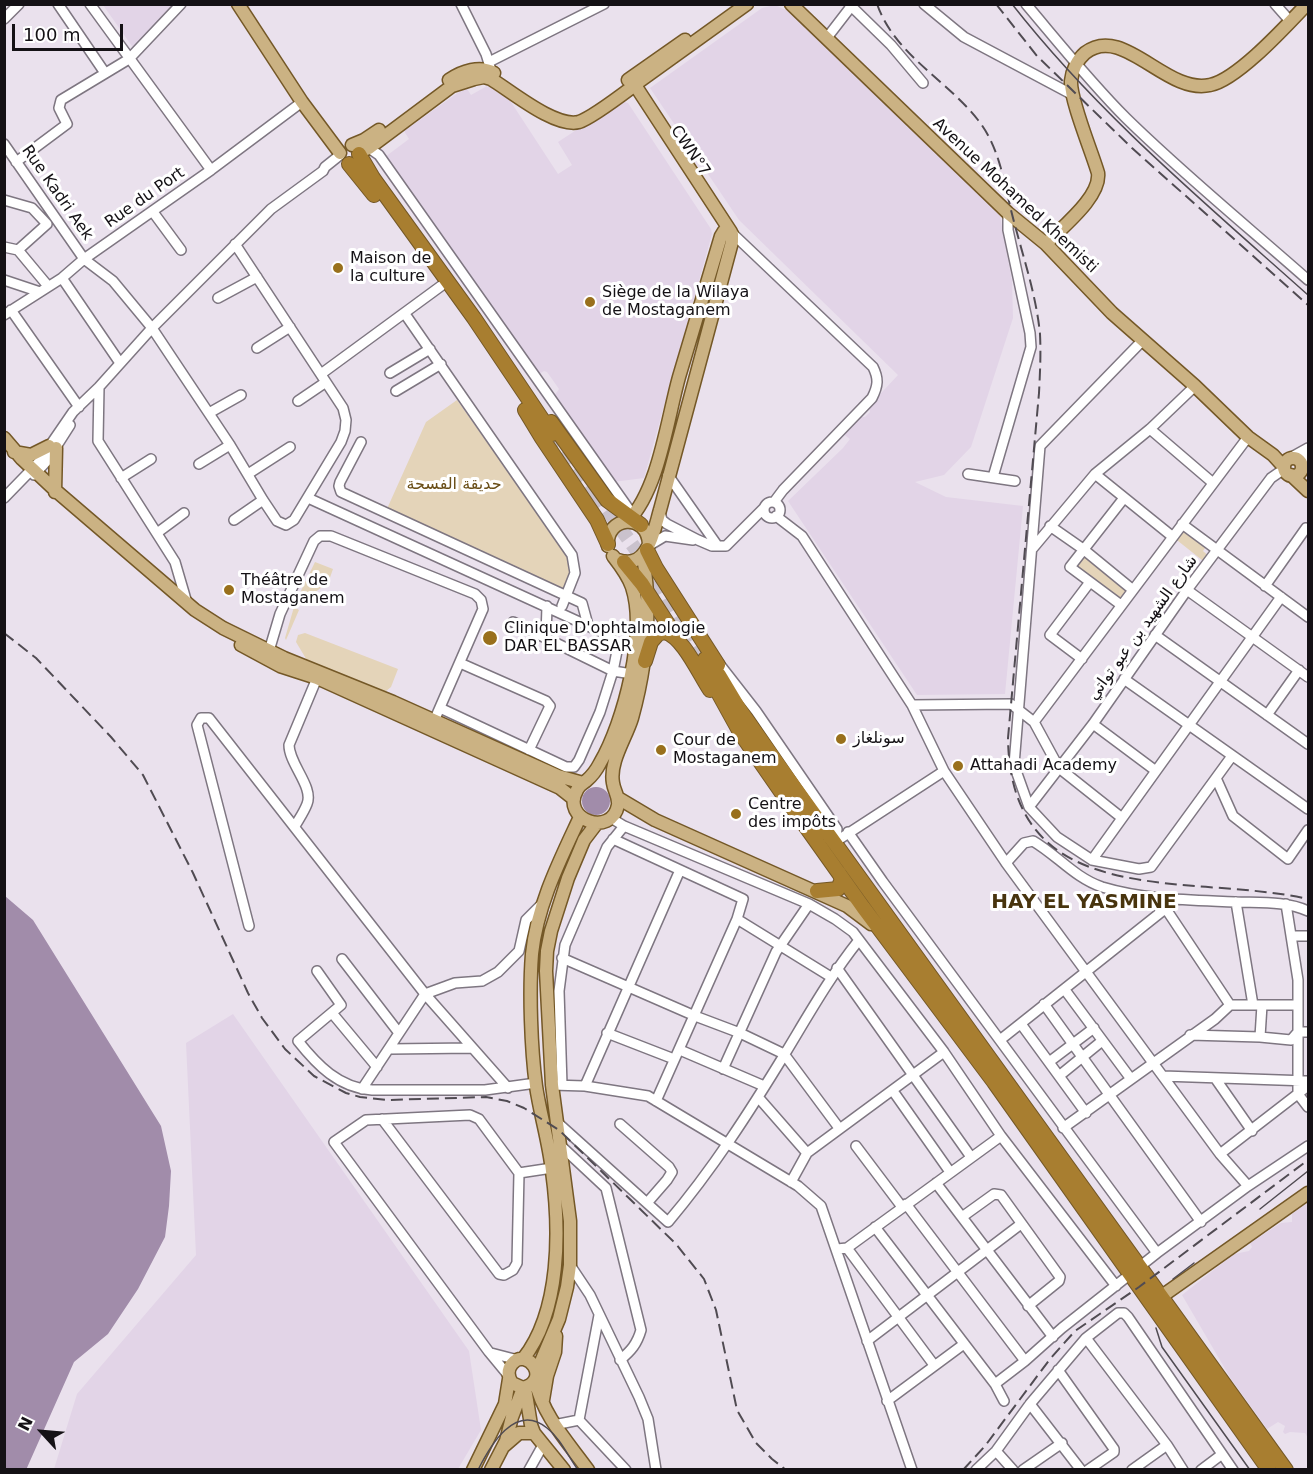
<!DOCTYPE html>
<html>
<head>
<meta charset="utf-8">
<style>
  body { margin:0 }
  #map { position:relative; width:1313px; height:1474px; overflow:hidden; background:#eae1ed; font-family:"DejaVu Sans",sans-serif }
  canvas { display:block }
  .frame { position:absolute; inset:0; border:6px solid #141115; pointer-events:none }
  .north { position:absolute; left:12px; top:1402px; width:60px; height:60px; -webkit-text-stroke:4px #fff; paint-order:stroke; rotate:296deg; font-size:16px; font-weight:700; line-height:24px; text-align:center; color:#141115 }
  .north::after { content:''; display:block; margin:auto; width:21px; height:27px; background:#141115; clip-path:polygon(50% 0,100% 100%,50% 72%,0 100%) }
  .scale { position:absolute; left:12px; top:24px; width:111px; height:27px; box-sizing:border-box; border:3px solid #141115; border-top:0; padding-left:8px; font-size:18px; line-height:21px; white-space:nowrap; color:#141115; -webkit-text-stroke:4px #fff; paint-order:stroke }
</style>
</head>
<body>
<div id="map">
<canvas width="1313" height="1474"></canvas>
<div class="frame"></div>
<div class="north">N</div>
<div class="scale">100 m</div>
</div>
<script>
const c = document.querySelector('canvas').getContext('2d');
c.lineJoin = 'round';
function fillPath(path, color) { c.fillStyle = color; c.fill(path, 'evenodd'); }
function trace(path, color, width, dash) { c.strokeStyle = color; c.lineWidth = width; c.lineCap = dash ? 'butt' : 'round'; c.setLineDash(dash || []); c.stroke(path); }
function label(font, color, halo, rows, align = 'center') {
  c.font = font + ' "DejaVu Sans","Noto Sans Arabic",sans-serif'; c.lineWidth = 6; c.setLineDash([]); c.textBaseline = 'middle'; c.strokeStyle = halo; c.fillStyle = color; for (const [text, x, y, turn = 0] of rows) {
    c.save(); c.translate(x, y); c.rotate((+turn || 0) * Math.PI / 180); c.textAlign = isNaN(turn) ? turn : align; if (halo) c.strokeText(text, 0, 0); c.fillText(text, 0, 0); c.restore();
  }
}
const built = new Path2D(`
  M103 5H175L134 49Z
  M775 5 790 12 1000 216 1012 281 1013 318 971 447 944 475 915 482 946 497 1023 506 1005 694 917 695 788 501 843 448 850 439 842 433 857 417H865L870 412 869 406 898 375 739 220 650 88 762 8Z
  M487 86 509 99 558 174 572 165 558 142 621 101 628 103 711 229 712 234 644 478 613 482 554 396 559 389 552 379 547 372 544 371 539 374 385 157 409 139 404 131 466 87 471 95Z
  M233 1014 469 1351 481 1430 458 1469H54L77 1394 196 1255 186 1043Z
  M1308 1202V1438L1305 1433 1290 1432 1285 1434 1283 1432 1285 1426 1278 1422 1267 1429 1231 1379 1182 1295 1234 1254 1249 1251 1252 1247 1250 1243 1281 1223 1292 1222V1214Z`);
const green = new Path2D(`
  M457 400 568 556 571 573 565 590 386 511 426 422Z
  M1182 524 1208 544 1203 551 1211 558 1207 564 1173 537Z
  M1083 549 1133 590 1121 605 1070 567Z
  M315 562 333 569 328 583 308 597 300 598 298 597Z
  M294 607 299 610 286 640 285 638Z
  M305 633 398 669 391 687 385 692H379L308 662 296 642 298 635Z`);
const water = new Path2D(`
  M582 801a14 14 0 1 1 28 0a14 14 0 1 1-28 0Z
  M5 896 33 920 161 1126 171 1171 169 1206 165 1237 138 1289 108 1334 74 1362 26 1470 4 1469Z`);
const highwayTunnel = new Path2D(`
  M549 436 597 502
  M595 493 647 565
  M642 564 660 590 687 637
  M687 627 705 659`);
const minor = new Path2D(`
  M58 4 105 73
  M90 4 211 170
  M461 4 486 54 490 67
  M849 4 891 45 923 83
  M924 4 964 37 1073 95
  M1026 4C1059 43 1090 82 1126 118 1183 174 1248 227 1308 280
  M1275 4 1290 21
  M4 19 19 4
  M826 39 853 4
  M489 62 604 4
  M4 144 84 259 113 281 152 328 230 445 263 500 277 521 286 525 294 520 341 442 345 431 346 420 343 408 235 244
  M369 148 379 155 633 515
  M16 162 67 124 59 108 61 100 129 59 181 4
  M4 200 32 208 47 224 18 250
  M153 212 181 250
  M731 232 873 367C879 379 878 386 872 398L783 490 774 502
  M4 247 18 250 48 286
  M62 278 120 363
  M4 280 40 292
  M218 298 257 277
  M11 310 79 407
  M405 314 572 555 575 573 562 606
  M4 315 62 278 84 259 211 170 302 102
  M1143 340 1040 446 1014 765 1029 807 1057 837 1092 860 1139 869 1151 867 1232 756
  M257 348 290 327
  M390 373 430 349
  M321 374 441 286
  M99 387 98 441 175 562 187 603
  M396 391 441 364
  M298 401 326 382
  M209 413 241 395
  M1150 429 1213 483
  M361 442 340 482 339 486 341 492 582 603 588 625
  M1290 458 1308 448
  M199 464 230 445
  M1302 467 1303 459 1308 451
  M248 474 290 447
  M968 474 1015 481
  M1095 474 1173 537
  M34 475 47 461 70 425
  M668 475 717 545
  M993 477 1031 347 1030 333 1008 230V213
  M121 478 151 459
  M4 498 38 463 73 412 99 387 152 328 271 209 323 171 325 167 340 155
  M308 498 610 636 617 651 613 671 632 674
  M764 510a8 8 0 1 1 16 0a8 8 0 1 1-16 0Z
  M660 512 662 520 667 524 698 540 712 546H726L764 508
  M776 516 802 536 912 705 944 771 1006 863 1220 1154 1248 1186
  M234 520 263 500
  M1182 524 1308 617
  M1050 526 1083 549 1133 590
  M157 533 184 513
  M650 545 665 536 693 540
  M1033 548 1095 474 1150 429 1195 386
  M1265 586 1306 528
  M1187 590 1308 677
  M1121 605 1070 567 1124 498
  M1155 635 1308 744
  M546 637 547 606
  M269 651 280 614 314 541 320 536H331L475 594 481 600 483 609 434 721
  M1082 659 1050 635 1090 582
  M717 661 756 711 837 829 835 842
  M460 663 546 701 550 706 529 750
  M1124 679 1308 809
  M912 705 1011 704 1034 722 1248 437
  M440 708 566 767H574L579 760 600 712 613 671 513 622
  M1267 715 1299 670
  M1034 722 1059 768 1122 818
  M1093 724 1156 771
  M1216 778 1233 816 1288 859 1308 830
  M1029 807 1093 724 1187 590 1271 478 1284 469
  M611 818 624 826 809 904 835 919 853 932 944 1052 1001 1136 1116 1286
  M295 826C299 819 304 812 307 804 314 787 289 764 289 745L317 678
  M848 832 883 882 1157 1253
  M613 839 743 899 737 919 656 1101
  M835 842 944 771
  M1092 860 1281 597
  M1006 863 1024 843 1033 841C1057 855 1075 878 1102 887 1145 900 1191 900 1235 902 1260 903 1286 901 1308 911
  M1236 902 1253 1005
  M1286 904 1298 980V1094L1308 1107
  M737 919 831 977
  M249 926 197 725 201 718H209L425 994 508 1088
  M1292 936H1308
  M562 958 695 1016 740 1033 784 1054 839 1128
  M342 959 399 1033
  M837 968 971 1157
  M317 971 341 1005 298 1041C317 1065 339 1088 372 1090H485L536 1083
  M1065 990 1131 1079
  M1044 1004 1201 1222
  M1230 1005H1298
  M332 1013 377 1067
  M1021 1024 1086 1113
  M607 1033 674 1059
  M1190 1035 1260 1037 1291 1040 1298 1032H1308
  M1260 1037 1262 1005
  M1000 1040 1170 905
  M389 1049 472 1048
  M680 1050 764 1086
  M1049 1062 1094 1028
  M723 1069 776 952 809 904
  M1059 1076 1102 1041
  M1163 1076 1308 1081
  M1215 1078 1252 1131
  M552 1085 585 1086 648 1096 798 1186 821 1206 912 1470
  M562 1085 559 991 565 945 607 847 624 826
  M585 1086 680 870
  M362 1089 425 994 455 983 482 981 498 972 519 951 526 920 542 904
  M893 1091 950 1172
  M758 1097 807 1153
  M382 1119 499 1274 504 1275 513 1270 517 1263 519 1173 479 1119 470 1115 366 1120 334 1142 489 1352 508 1375
  M558 1123 668 1222C713 1169 750 1111 786 1052 809 1014 831 975 859 940
  M620 1124 669 1167 672 1172 667 1180 647 1203
  M1063 1128 1215 1019 1230 1005 1166 909
  M561 1146 606 1188 641 1330C637 1344 631 1351 620 1360
  M856 1146 902 1207
  M1220 1154 1308 1086
  M519 1173 552 1168
  M791 1182 807 1153 944 1052
  M936 1183 1053 1337
  M906 1204 1025 1361
  M962 1217 994 1194 1001 1195 1060 1277 1059 1281 1028 1306
  M875 1227 995 1384
  M847 1248 934 1365
  M837 1249 847 1248 1001 1136
  M570 1265 590 1295 639 1397 648 1419 656 1470
  M1086 1338 1167 1445 1183 1470
  M867 1341 1021 1224
  M491 1353 518 1360
  M1058 1370 1114 1449V1452L1088 1470
  M887 1401 964 1344
  M1004 1401 995 1384 1025 1361 1062 1328 1157 1253 1248 1186 1308 1146
  M1030 1404 1081 1470
  M579 1420 599 1315
  M579 1420 626 1470
  M554 1425 579 1420
  M996 1451 1013 1470
  M529 1470 543 1445
  M976 1470 996 1451 1030 1404 1086 1338 1118 1313H1124L1128 1317 1233 1470
  M1023 1470 1062 1443
  M1132 1470 1167 1445
  M1201 1470 1221 1455`);
const major = new Path2D(`
  M238 4 302 102 340 153
  M791 4 1008 213 1046 244 1112 313 1195 386 1248 437 1273 455 1284 467
  M449 80C462 71 480 65 494 73
  M628 80 685 40
  M633 82 731 232
  M633 86 747 4
  M352 145 364 140 379 130
  M359 152 369 148 452 86 474 79 484 77 491 79C511 91 555 128 579 122 591 118 619 97 631 88
  M1046 244C1062 227 1101 197 1098 173 1092 152 1070 100 1071 81 1072 71 1077 60 1085 53 1123 23 1166 95 1210 85 1237 80 1286 26 1307 4
  M4 438 22 459 55 490 195 610 223 628 284 658 393 702 558 776 583 783
  M14 452 31 455 49 446
  M1284 467a9 9 0 1 1 18 0a9 9 0 1 1-18 0Z
  M1291 475 1308 491
  M55 492 56 448
  M628 521C659 489 667 420 679 377 693 330 707 283 721 236L724 231
  M608 546C605 516 647 512 649 544
  M613 556C620 565 628 575 632 587 647 633 624 722 600 763 597 769 592 776 586 781 582 784 579 785 577 790 560 820 612 838 618 805 619 796 614 791 613 783 609 762 626 738 632 718 647 664 652 611 643 556
  M618 560C648 571 654 530 660 510L732 242V234
  M241 645 280 666 317 678 560 788 574 799
  M618 798 655 820 847 906 871 924
  M1155 1301 1308 1193
  M523 1359C561 1311 560 1229 552 1171 549 1142 540 1114 536 1086 531 1048 529 992 532 954 537 905 560 860 580 817
  M537 1371 559 1319 567 1287 570 1265V1221L552 1085 546 971 547 951 551 931 568 878 584 840 597 823
  M535 1380C543 1416 567 1441 588 1470
  M525 1388 531 1425 534 1433 564 1470
  M543 1400 547 1376 555 1352 556 1336
  M504 1446 519 1433H534
  M473 1470 505 1404 509 1379
  M491 1470 506 1441 512 1417 523 1388C552 1380 527 1346 512 1364 507 1370 508 1377 512 1383L523 1388`);
const highway = new Path2D(`
  M359 154 373 178 474 318 552 434
  M349 164 374 195
  M525 410 542 438 597 520 608 544
  M551 422 607 500 641 525
  M647 550 656 568 718 665
  M624 562 642 584 677 638
  M705 659 719 675 740 710 780 767 1286 1470
  M645 661 651 642 658 634 664 632C683 636 699 674 710 690
  M709 676 741 734 784 796 863 907 994 1082 1269 1470
  M817 891 838 889 842 879 839 873`);
const tram = new Path2D(`
  M1012 4C1098 114 1205 203 1308 295
  M1260 1209 1308 1171
  M1173 1279 1194 1263
  M1156 1328 1162 1347 1250 1470
  M478 1470C490 1446 515 1402 547 1428 560 1438 568 1456 578 1470`);
const rail = new Path2D(`
  M877 4C895 55 946 79 978 120 999 146 1004 182 1012 214 1022 254 1036 293 1040 334 1041 354 1040 373 1039 393L1008 738C1010 915 1191 872 1308 899
  M996 4 1037 56 1132 148 1308 305
  M4 633 36 658 111 737 143 775 193 873 248 993 262 1018 285 1049 314 1076 346 1093 360 1097 387 1100 486 1097 507 1101 524 1108 559 1130 676 1244 704 1279 716 1310 737 1410 756 1443 772 1459 786 1470
  M963 1470 985 1446 1050 1359 1075 1331 1139 1287 1308 1160`);
const markers = [
  [338,268,6,"#99701c"],
  [590,302,6,"#99701c"],
  [229,590,6,"#99701c"],
  [490,638,8,"#99701c"],
  [841,739,6,"#99701c"],
  [661,750,6,"#99701c"],
  [958,766,6,"#99701c"],
  [736,814,6,"#99701c"]
];
const streetNames = [
  ["CWN°7",690,151,56],
  ["Rue Kadri Aek",57,193,55],
  ["Avenue Mohamed Khemisti",1015,196,43],
  ["Rue du Port",145,198,-35],
  ["شارع الشهيد بن عبو تواتي",1143,628,-54]
];
const poiNames = [
  ["Maison de",350,259],
  ["la culture",350,277],
  ["Siège de la Wilaya",602,293],
  ["de Mostaganem",602,311],
  ["Théâtre de",241,581],
  ["Mostaganem",241,599],
  ["Clinique D'ophtalmologie",504,629],
  ["DAR EL BASSAR",504,647],
  ["سونلغاز",853,739],
  ["Cour de",673,741],
  ["Mostaganem",673,759],
  ["Attahadi Academy",970,766],
  ["Centre",748,805],
  ["des impôts",748,823]
];
const parkNames = [
  ["حديقة الفسحة",454,485]
];
const quarterNames = [
  ["HAY EL YASMINE",1084,903]
];
fillPath(built, '#e2d4e7');
fillPath(green, '#e4d4b9');
fillPath(water, '#a18caa');
trace(highwayTunnel, '#cac2cd', 14, [14, 7]);
trace(minor, '#7e7681', 12);
trace(major, '#745827', 15);
trace(highway, '#745827', 16);
trace(minor, '#fff', 9);
trace(major, '#cbb283', 12);
trace(highway, '#a87e30', 14);
trace(tram, '#504b52', 1.5);
trace(rail, '#504b52', 2, [12, 6]);
for (const [x, y, r, color] of markers) { const dot = new Path2D(); dot.arc(x, y, r, 0, 2 * Math.PI); c.fillStyle = color; c.fill(dot); trace(dot, '#fff', 2); }
label('16px', '#141115', '#fff', streetNames);
label('16px', '#141115', '#fff', poiNames, 'left');
label('16px', '#6a4e17', '#fff', parkNames);
label('bold 20px', '#48340e', '#fff', quarterNames);
</script>
</body>
</html>
